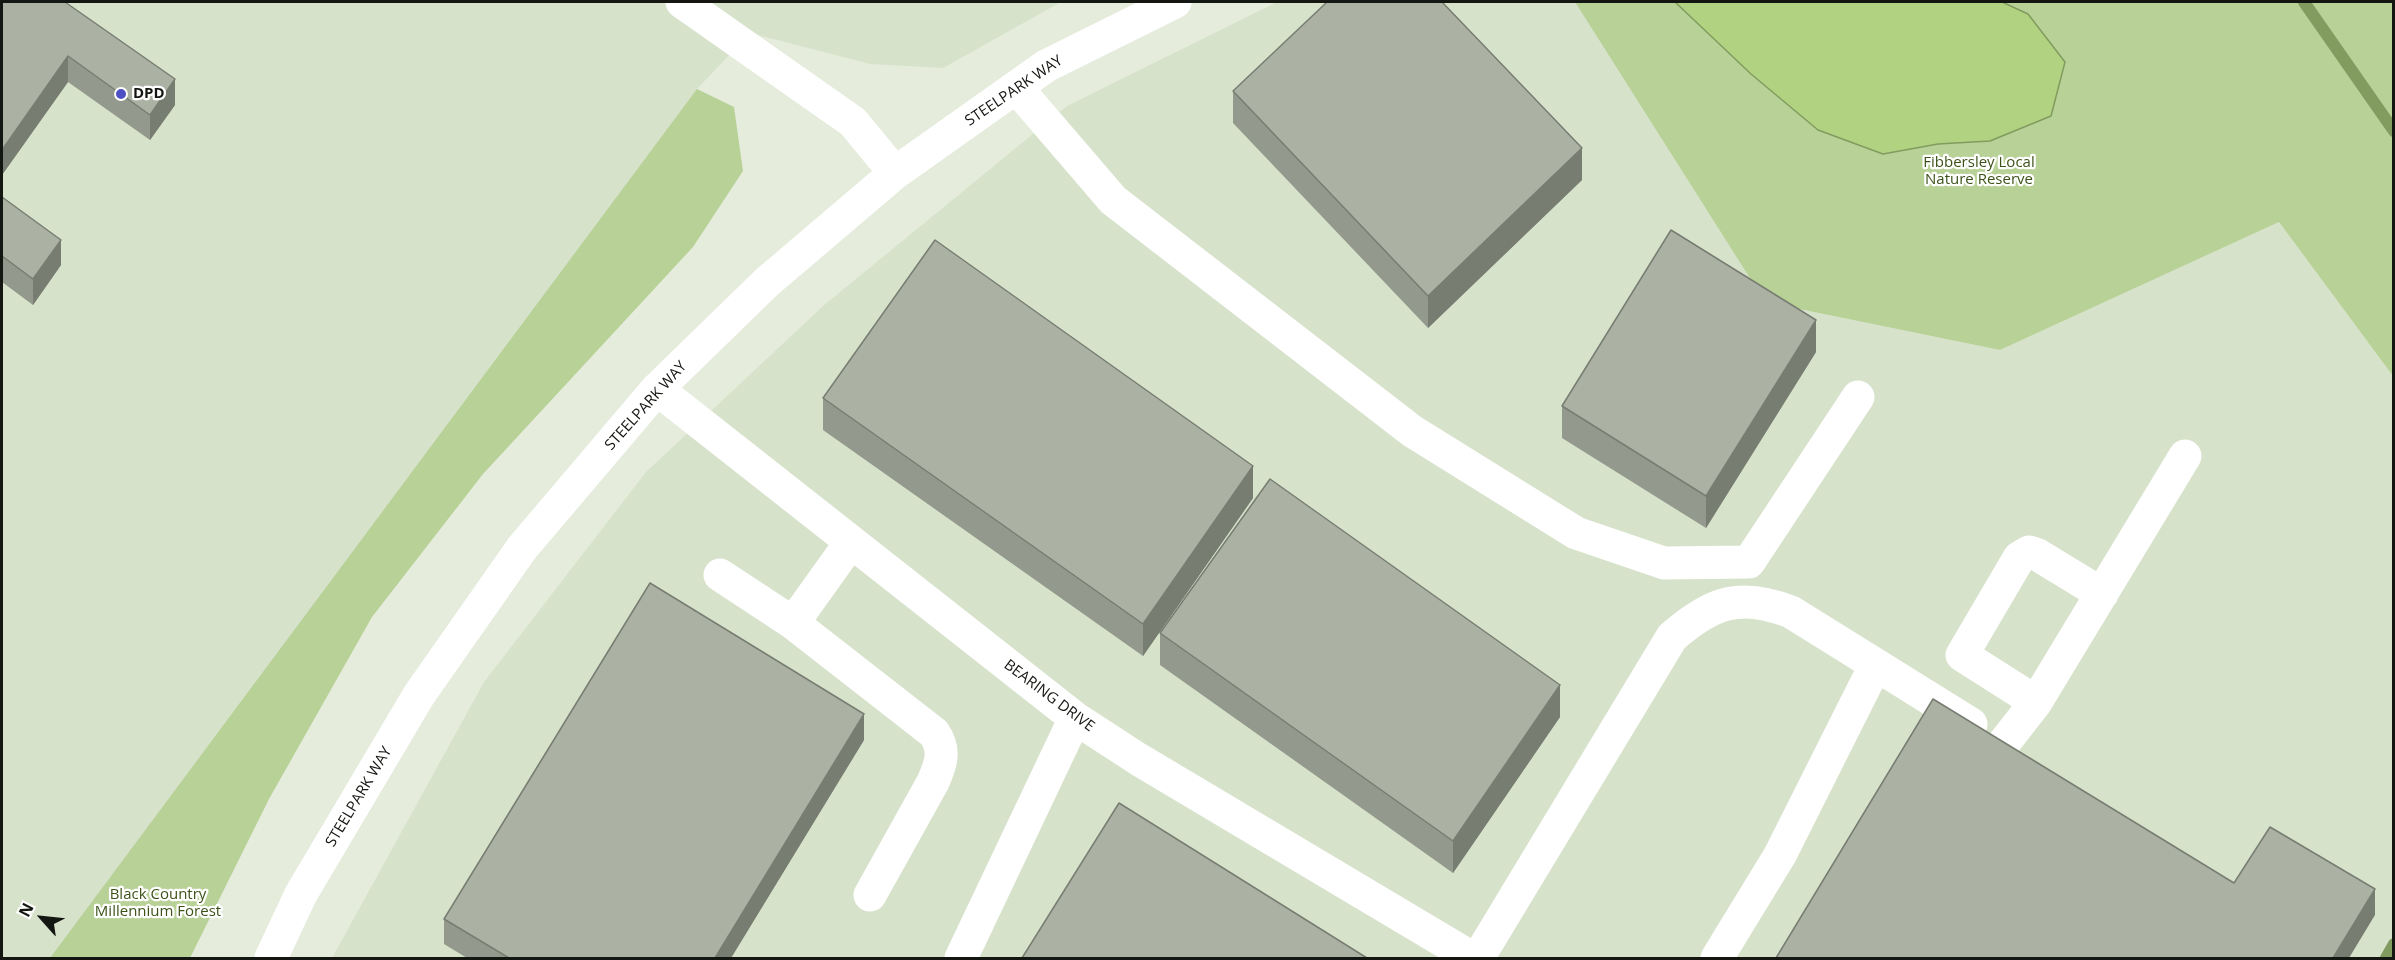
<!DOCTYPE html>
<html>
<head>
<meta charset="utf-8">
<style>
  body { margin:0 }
  #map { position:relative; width:2395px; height:960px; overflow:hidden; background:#e5ecdc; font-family:"Open Sans",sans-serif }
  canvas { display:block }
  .frame { position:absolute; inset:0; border:3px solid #141711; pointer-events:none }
  .north { position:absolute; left:12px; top:888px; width:60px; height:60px; -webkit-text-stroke:4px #fff; paint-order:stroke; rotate:297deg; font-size:16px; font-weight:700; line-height:24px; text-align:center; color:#141711 }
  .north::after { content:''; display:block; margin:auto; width:21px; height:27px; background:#141711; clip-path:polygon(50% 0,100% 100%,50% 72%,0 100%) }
</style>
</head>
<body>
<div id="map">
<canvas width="2395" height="960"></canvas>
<div class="frame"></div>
<div class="north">N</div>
</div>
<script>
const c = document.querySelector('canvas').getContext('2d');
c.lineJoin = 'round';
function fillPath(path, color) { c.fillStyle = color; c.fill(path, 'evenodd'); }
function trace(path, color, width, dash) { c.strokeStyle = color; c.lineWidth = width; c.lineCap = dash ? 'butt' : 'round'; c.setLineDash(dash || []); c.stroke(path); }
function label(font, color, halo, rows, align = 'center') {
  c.font = font + ' "Open Sans",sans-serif'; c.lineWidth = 4.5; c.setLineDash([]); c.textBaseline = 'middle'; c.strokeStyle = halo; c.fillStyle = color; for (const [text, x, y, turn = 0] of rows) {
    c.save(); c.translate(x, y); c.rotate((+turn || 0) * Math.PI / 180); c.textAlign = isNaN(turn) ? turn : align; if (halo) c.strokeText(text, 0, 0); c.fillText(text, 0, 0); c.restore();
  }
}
const built = new Path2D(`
  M2 2H1061L943 68 870 64 750 33 697 89 713 131 412 521 171 958H2Z
  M1277 2H1575L1765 302 2000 350 2279 222 2393 376V958H332L484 682 646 472 823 306 1067 106Z`);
const green = new Path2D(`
  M1575 2H2393V376L2279 222 2000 350 1765 302Z
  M697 89 734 107 743 171 693 247 483 474 372 617 269 799 190 958H50Z`);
const water = new Path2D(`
  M1675 2H2002L2028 14 2065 62 2051 116 1990 141 1938 144 1883 154 1818 130 1751 74Z`);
const stream = new Path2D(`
  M2304 2 2394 131
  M2386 958 2394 944`);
const minor = new Path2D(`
  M682 2 853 122 895 173
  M1016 87 1113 200 1412 431 1576 533 1664 563 1749 562 1858 397
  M657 389 1075 718 1138 759 1472 958
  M720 575 793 623 934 733C946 750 941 764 933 782L870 895
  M793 623 851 542
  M2036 702 1962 655 2019 558 2029 552 2038 555 2102 594
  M2004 743 2036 702 2185 456
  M271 958 301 894 419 695 522 548 657 389 767 282 895 173 1046 66 1175 2
  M961 958 1075 718
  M1478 958 1672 637C1712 602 1740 592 1791 612L1971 724
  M1717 958 1780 855 1875 666`);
const wall = new Path2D(`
  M2 2 175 105 150 140 68 82 2 175Z
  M1233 91 1582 180 1428 328 1233 123Z
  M2 197 61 265 33 305 2 282Z
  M1816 352 1706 528 1562 438V406Z
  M823 398 1253 498 1143 656 823 430Z
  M1160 633 1560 717 1453 873 1160 665Z
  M864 740 731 958H467L444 944V919Z`);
const shadedWall = new Path2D(`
  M68 56V82L2 175V150Z
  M175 79V105L150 140V115Z
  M1582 148V180L1428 328V296Z
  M61 240V265L33 305V279Z
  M1816 320V352L1706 528V496Z
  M1253 466V498L1143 656V624Z
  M1560 685V717L1453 873V841Z
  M864 714V740L731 958H715Z
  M2375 889V915L2349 958H2333Z`);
const building = new Path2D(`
  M2 2H65L175 79 150 115 68 56 2 150Z
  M1327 2H1442L1582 148 1428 296 1233 91Z
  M2 197 61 240 33 279 2 256Z
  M1671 230 1816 320 1706 496 1562 406Z
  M935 240 1253 466 1143 624 823 398Z
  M1270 479 1560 685 1453 841 1160 633Z
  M650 583 864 714 715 958H509L444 919Z
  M1933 699 2234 883 2270 827 2375 889 2333 958H1776Z
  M1119 803 1367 958H1022Z`);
const markers = [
  [121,94,6,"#4d4fc5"]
];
const streetNames = [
  ["STEELPARK WAY",1014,91,-34],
  ["STEELPARK WAY",646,406,-48],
  ["BEARING DRIVE",1049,696,37],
  ["STEELPARK WAY",359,797,-59]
];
const poiNames = [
  ["DPD",133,94]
];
const parkNames = [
  ["Fibbersley Local",1979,163],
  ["Nature Reserve",1979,180],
  ["Black Country",158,895],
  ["Millennium Forest",158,912]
];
fillPath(built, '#d7e2cb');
fillPath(green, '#b8d197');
fillPath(water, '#b1d381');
trace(water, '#829b5f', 1.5);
trace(stream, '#829b5f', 12);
trace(minor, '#fff', 33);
fillPath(wall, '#93998c');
fillPath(shadedWall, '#787d72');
fillPath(building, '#abb2a3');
trace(building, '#787d72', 1.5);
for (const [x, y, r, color] of markers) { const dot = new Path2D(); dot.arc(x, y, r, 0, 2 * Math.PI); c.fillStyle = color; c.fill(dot); trace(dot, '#fff', 2); }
label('15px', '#141711', '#fff', streetNames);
label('bold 15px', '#141711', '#fff', poiNames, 'left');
label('15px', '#3d5219', '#fff', parkNames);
</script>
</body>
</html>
